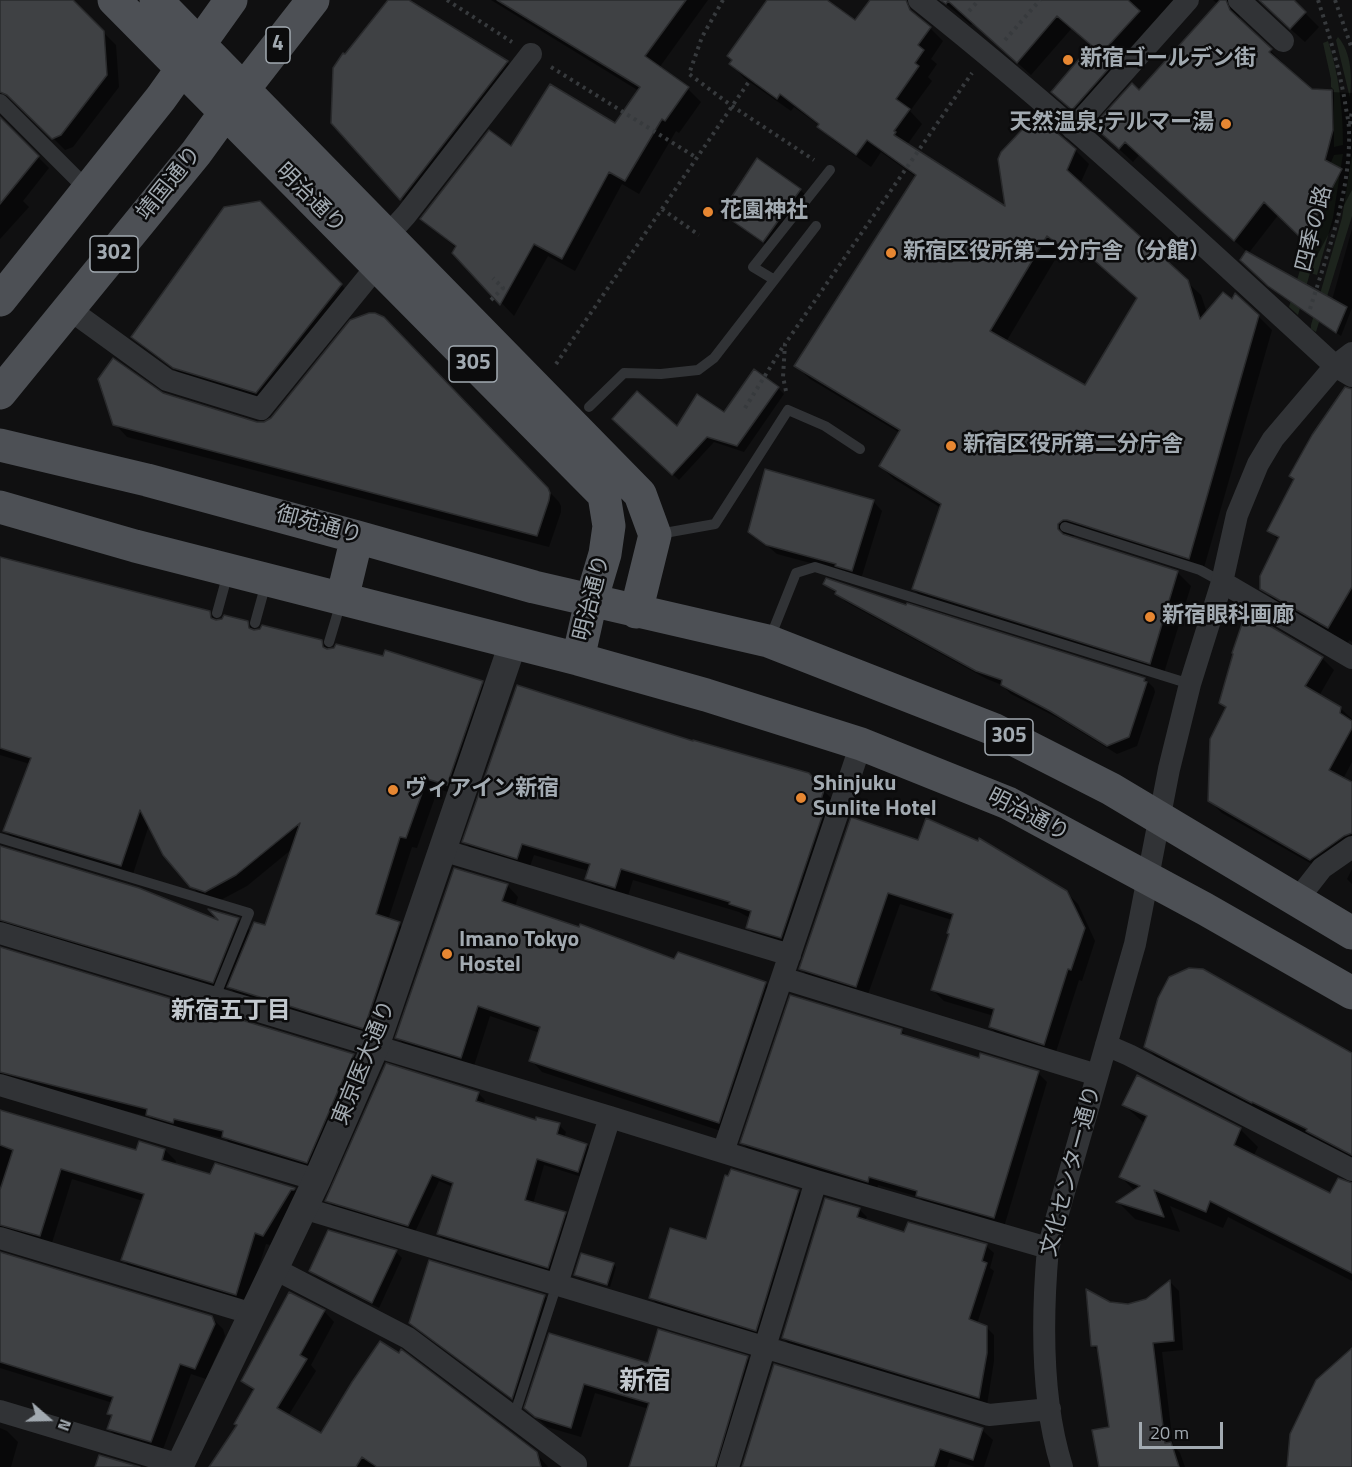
<!DOCTYPE html>
<html>
<head>
<meta charset="utf-8">
<style>
  body { margin:0 }
  #map { position:relative; width:1352px; height:1467px; overflow:hidden; background:#101011; font-family:"Titillium Web",sans-serif }
  canvas { display:block }
  .north { position:absolute; left:18px; top:1389px; width:60px; height:60px; -webkit-text-stroke:4px #0b0b0c; paint-order:stroke; rotate:110deg; font-size:16px; font-weight:700; line-height:24px; text-align:center; color:#a2aab1 }
  .north::after { content:''; display:block; margin:auto; width:21px; height:27px; background:#a2aab1; clip-path:polygon(50% 0,100% 100%,50% 72%,0 100%) }
  .scale { position:absolute; left:1139px; top:1422px; width:84px; height:27px; box-sizing:border-box; border:3px solid #a2aab1; border-top:0; padding-left:8px; font-size:18px; line-height:21px; white-space:nowrap; color:#a2aab1; -webkit-text-stroke:4px #0b0b0c; paint-order:stroke }
</style>
</head>
<body>
<div id="map">
<canvas width="1352" height="1467"></canvas>
<div class="north">N</div>
<div class="scale">20 m</div>
</div>
<script>
const c = document.querySelector('canvas').getContext('2d');
c.lineJoin = 'round';
function fillPath(path, color) { c.fillStyle = color; c.fill(path, 'evenodd'); }
function trace(path, color, width, dash) { c.strokeStyle = color; c.lineWidth = width; c.lineCap = dash ? 'butt' : 'round'; c.setLineDash(dash || []); c.stroke(path); }
function label(font, color, halo, rows, align = 'center') {
  c.font = font + ' "Titillium Web","Noto Sans JP",sans-serif'; c.lineWidth = 5; c.setLineDash([]); c.textBaseline = 'middle'; c.strokeStyle = halo; c.fillStyle = color; for (const [text, x, y, turn = 0] of rows) {
    c.save(); c.translate(x, y); c.rotate((+turn || 0) * Math.PI / 180); c.textAlign = isNaN(turn) ? turn : align; if (halo) c.strokeText(text, 0, 0); c.fillText(text, 0, 0); c.restore();
  }
}
const green = new Path2D(`
  M1338 37C1352 53 1352 78 1350 98L1336 40Z
  M1328 41C1339 75 1343 109 1343 145L1334 147V90L1331 87V79L1323 43Z
  M1343 154 1333 218 1317 275 1310 273 1298 315 1289 307 1308 243 1318 218 1325 177 1334 155Z
  M1352 154V216L1316 332 1311 329V325L1342 218Z`);
const shadow = new Path2D(`
  M0 0H71L116 45 119 87 73 147 65 150 15 100 25 68 0 92Z
  M390 0H406L507 62 519 74 412 210 333 123 345 56Z
  M491 0H708L659 68 688 89 701 102 679 133 676 131 639 194 622 184 575 271 548 256 514 316 454 253 456 248 422 219 512 148 616 125 639 91Z
  M777 0H824L856 23 872 0H876L930 28 943 41 931 59 937 64 928 77 932 81 910 111 922 124 907 145 1007 209 1075 150 1089 164 1080 184 1201 295 1207 313 1258 316 1272 330 1203 571 1077 533 1071 538 1177 572 1191 586 1163 676 927 602 913 589 941 508 894 479 880 466 900 433 810 379 796 366 916 177 881 152 871 167 833 140 820 126 794 107 791 111 744 78 731 64ZM1062 248 1081 263 1092 259 1139 299 1085 387 1006 342Z
  M941 0H1174L1087 123 1066 105 1092 46 1072 28 1031 75 973 23 971 25Z
  M1213 0H1292L1319 27 1305 42 1258 0 1249 1 1239 12 1240 20 1284 64 1283 65 1311 91 1352 93V190L1318 254 1279 214 1248 254 1332 300 1352 229V308L1341 336 1274 289 1247 252 1139 155 1133 162 1109 140 1140 92 1218 4Z
  M0 119 49 168 23 201 29 207 0 239Z
  M758 160 800 190 808 197 771 248 730 220 722 213Z
  M260 202 352 296 268 404 186 378 144 348 133 337Z
  M396 331 559 502 561 506V512L549 547 127 437 115 424 162 394 257 423 265 424Z
  M778 388 784 394 744 452 714 442 679 480 614 419 677 429 725 414Z
  M1352 398V642L1349 640 1348 643 1273 599 1261 588 1279 541 1269 530Z
  M873 501 882 511 861 579 844 572 777 554 750 531Z
  M0 559 209 613 218 621 247 622 256 631 321 641 330 650 482 683 493 694 458 795 438 789 417 848 412 847 388 920 399 924 410 935 375 1039 240 998 227 985 224 993 0 937V847L223 924 238 919 251 932 266 927 292 849 247 886 217 902 203 898 191 886 149 825 132 877 16 842 5 831 30 764 0 755Z
  M825 584 907 607 908 605 1145 679 1154 688 1155 692 1137 746 1117 754 1060 719 1011 694 1002 685 987 679 846 602Z
  M1322 658 1334 670 1319 696 1340 708 1352 719V762L1343 779 1352 784V851L1324 871 1222 813 1209 800 1227 709 1221 703Z
  M694 743 808 775 835 802 793 949 759 939 747 927 750 918 739 912 633 880 627 899 599 890 587 879 589 871 534 855 529 869 476 853 464 842Z
  M852 819 1066 892 1078 904 1095 941 1082 981 1079 980 1055 1055 1002 1039 990 1027 994 1016 944 1001 933 990 951 935 952 920 900 904 867 997 812 980 801 969Z
  M1352 869V884L1347 879Z
  M507 885 518 897 515 907 675 960 765 983 777 995 730 1134 542 1072 531 1060 540 1033 490 1016 473 1069 409 1049 397 1038Z
  M0 949 353 1055 364 1066 318 1173 234 1148 226 1139 185 1129 159 1125 150 1117 0 1080Z
  M901 1030 909 1038 980 1060 1038 1073 1047 1082 1004 1227 927 1205 919 1197 878 1185 877 1190 751 1152 742 1143Z
  M1146 1047 1352 1056V1162L1163 1064Z
  M478 1093 485 1100 483 1105 537 1122 559 1125 566 1132 564 1138 587 1145 593 1152 585 1178 544 1165 533 1204 565 1213 572 1220 555 1274 445 1241 438 1234 453 1187 439 1181 415 1232 334 1207 327 1200Z
  M1124 1105 1240 1129 1258 1147 1253 1157 1331 1195 1352 1185V1281L1228 1217 1223 1228 1170 1206 1180 1232 1135 1219 1118 1202 1135 1191 1121 1177 1145 1124Z
  M0 1112 137 1152 165 1150 176 1161 175 1165 211 1175 294 1189 305 1200 274 1246 266 1244 247 1305 134 1271 123 1260 143 1201 72 1179 51 1246 0 1242Z
  M798 1191 805 1198 763 1337 658 1305 651 1298 706 1241Z
  M859 1209 867 1217 865 1221 905 1234 986 1246 994 1253 990 1268 994 1271 977 1324 986 1327 994 1335V1361L987 1405 791 1346 783 1338Z
  M396 1252 402 1258 379 1308 317 1277 310 1271Z
  M0 1254 211 1317 223 1329 225 1336 206 1379 191 1374 162 1452 120 1440 109 1429 113 1417 109 1413 113 1403 0 1368Z
  M430 1262 545 1297 550 1301 517 1402 410 1323Z
  M613 1264 616 1267 610 1287 579 1278 576 1275Z
  M1170 1282 1179 1291 1183 1350 1162 1352 1173 1445 1180 1453 1185 1467H1101L1110 1428 1100 1353 1093 1346 1109 1303 1129 1305 1147 1300Z
  M324 1311 334 1322 311 1365 316 1371 288 1416 322 1435 536 1453 548 1467H211L238 1425 253 1391 243 1381Z
  M550 1335 649 1365 747 1358 757 1368 727 1467H631L649 1409 595 1393 581 1437 547 1427 526 1408Z
  M0 1428 7 1431 18 1442 11 1467H0Z
  M982 1430 993 1440 984 1467H975L950 1459 947 1467H744Z`);
const building = new Path2D(`
  M0 0H73L104 31 107 75 61 135 52 139 7 95 0 92Z
  M388 0H409L508 61 400 200 331 123 333 68 343 53 345 54Z
  M497 0H686L645 56 689 87 665 121 662 119 625 181 609 172 562 259 534 244 500 305 452 253 456 246 420 219 489 130 511 146 550 84 615 123 640 87Z
  M767 0H827L855 20 870 0H906L910 10 931 27 918 45 924 50 915 63 919 66 896 99 910 109 894 131 896 132 894 135 1005 206 998 159 1001 152 1036 115 1076 149 1067 170 1188 280 1200 319 1223 292 1232 299 1235 293 1259 315 1189 559 1067 520H1063L1058 524V529L1063 534 1178 571 1150 664 912 589 941 504 879 466 900 430 794 366 916 175 867 140 856 155 817 127 819 124 780 94 777 99 729 64 732 60 727 56ZM1047 236 1066 250 1078 246 1137 298 1085 385 990 331Z
  M940 0H1128L1140 11 1108 46 1115 53 1106 62 1111 66 1072 110 1051 92 1091 45 1057 16 1017 63 948 1 946 4Z
  M1220 0H1226L1230 10 1272 49 1269 52 1312 89 1332 90 1333 130 1325 160 1342 169 1304 241 1264 202 1234 241 1125 142 1119 149 1093 126 1132 83 1139 90Z
  M1259 0H1294L1306 12 1290 29Z
  M0 117 39 156 0 204Z
  M757 158 801 189 763 242 721 213Z
  M260 201 342 284 256 393 173 368 131 337 224 207Z
  M1246 251 1347 307 1336 333 1268 286 1240 260Z
  M369 313H375L384 317 548 488 550 493 549 500 537 536 113 425 98 379 113 358 163 393 257 422H264L271 418 350 320Z
  M754 369 779 387 737 446 707 437 672 475 612 419 637 391 677 426 697 394 724 412Z
  M1345 387 1352 389V587L1328 628 1260 589V576L1279 537 1267 531 1294 479 1289 476 1312 435Z
  M765 469 874 500 852 571 835 566 836 564 766 545 748 532Z
  M0 557 210 611 211 618 216 620 222 619 224 615 248 621 249 628 254 630 260 629 262 625 322 640 323 647 327 649 334 648 336 644 383 656 385 650 483 681 447 785 427 779 406 838 400 837 376 914 400 922 364 1029 227 987 254 922 265 925 300 823 236 875 205 892 190 887 163 855 140 810 121 866 3 831 31 758 0 748Z
  M826 578 906 605 907 603 1145 678 1144 681 1147 682 1129 737 1107 746 1050 711 1001 685 1002 680 976 671 835 594 836 591 823 584Z
  M1246 612 1323 657 1305 686 1341 707 1340 713 1352 721V728L1329 770 1352 782V833L1344 836 1310 860 1208 801 1210 739 1226 707 1219 703 1233 654 1232 653Z
  M517 685 693 741V740L809 773 824 790 819 806 825 808 781 938 746 928 751 911 729 904 730 902 621 869 615 888 585 879 590 864 522 844 517 859 462 842Z
  M851 817 918 840 926 818 978 841 979 838 1067 891 1085 928 1071 970 1068 969 1044 1045 989 1027 994 1009 931 990 949 934 947 933 953 914 888 893 856 987 799 969Z
  M0 846 139 888 218 920 208 909 239 918 213 983 0 920Z
  M454 868 508 884 502 901 579 927 580 924 674 959 678 952 766 982 719 1123 529 1061 540 1027 478 1006 461 1058 395 1038Z
  M0 947 354 1054 307 1163 222 1137 223 1131 174 1119 173 1123 146 1115 147 1109 0 1072Z
  M1189 968 1203 969 1352 1053V1155L1306 1131 1307 1129 1252 1102V1103L1144 1047 1158 998 1169 977Z
  M790 995 902 1029 901 1034 979 1058 980 1053 1039 1071 994 1218 916 1196 917 1191 869 1177 868 1182 740 1143Z
  M386 1063 479 1092 476 1101 536 1120V1117L560 1123 557 1134 587 1144 578 1172 537 1159 525 1200 566 1212 548 1268 437 1234 453 1183 432 1175 408 1226 325 1201Z
  M1137 1075 1241 1128 1234 1145 1330 1193 1338 1178 1352 1183V1273L1210 1201 1206 1212 1154 1190 1164 1217 1116 1202 1140 1186 1119 1177 1147 1116 1122 1105Z
  M0 1110 136 1150 139 1141 165 1149 162 1160 210 1174 215 1163 295 1188 294 1190H291L263 1236 255 1233 236 1295 121 1260 144 1194 61 1169 40 1236 0 1225V1190L13 1150 0 1145Z
  M731 1169 799 1190 756 1331 649 1298 670 1228 706 1239 725 1175 728 1176Z
  M825 1198 860 1208 857 1217 904 1232 908 1222 987 1244 982 1261 987 1263 969 1319 987 1326V1353L979 1398 782 1338Z
  M328 1230 397 1250 372 1303 309 1271Z
  M0 1252 212 1316 215 1324 195 1369 180 1364 151 1442 107 1429 112 1415 107 1414 113 1397 0 1362Z
  M581 1253 614 1263 607 1285 574 1275Z
  M429 1260 545 1295 512 1399 409 1323Z
  M1170 1280 1174 1341 1153 1343 1165 1443 1171 1442 1179 1467H1099L1092 1430 1109 1427 1097 1346H1091L1086 1289 1110 1302 1128 1304 1146 1299Z
  M289 1292 325 1310 300 1355 307 1359 277 1408 321 1433 352 1382 380 1341 399 1353 401 1349 537 1452 541 1467H377L362 1457 356 1467H209L237 1425 234 1424 254 1389 241 1381Z
  M658 1329 748 1356 715 1467H629L649 1403 584 1384 571 1428 535 1417 524 1408 549 1333 648 1363Z
  M1352 1348V1467H1287L1290 1434 1316 1380Z
  M774 1364 983 1428 973 1460 940 1449 934 1467H742Z
  M99 1455 140 1467H95Z`);
const path = new Path2D(`
  M447 0 512 42
  M723 0 702 37 689 74 732 106 814 160
  M1335 0 1352 49
  M969 11 979 0
  M1005 40 1040 0
  M551 67 697 158
  M1350 124 1352 110
  M662 209 699 235
  M491 300 503 288 493 278
  M1310 309C1328 251 1351 191 1349 130 1349 121 1346 111 1345 102 1339 67 1329 34 1318 0
  M556 364 750 80
  M786 391 783 377 785 344 972 73
  M745 408 784 345`);
const service = new Path2D(`
  M773 279 753 267 830 170
  M589 407 624 373 661 374 698 370 714 358 816 226
  M1065 527 1200 570 1222 582
  M659 534 715 524 788 410 825 426 860 449
  M217 613 228 573
  M255 623 266 583
  M770 638 796 573 815 567 1190 684
  M329 642 341 602
  M0 838 249 913 215 997
  M514 1416 557 1284`);
const pedestrian = new Path2D(`
  M0 102 88 190`);
const minor = new Path2D(`
  M919 0C1064 115 1199 241 1335 366L1352 376
  M1239 0 1283 41
  M1073 129 1188 0
  M387 236 406 215 531 54
  M69 309 167 380 261 409 377 266
  M1222 582 1352 658
  M442 850 790 955
  M1297 900 1322 868 1352 847
  M0 933 610 1117 816 1181 1048 1248
  M782 978 1097 1075
  M1106 1045 1129 1055 1352 1170
  M0 1085 317 1180
  M723 1152 861 744
  M303 1208 989 1415 1050 1409
  M0 1238 253 1314
  M275 1269 408 1338 576 1464
  M557 1284 610 1117
  M0 1411 180 1465
  M728 1467 816 1181
  M1062 1467C1041 1401 1042 1316 1048 1248L1135 944 1169 769 1190 684 1222 582 1237 515 1258 464 1273 439 1335 366 1352 353`);
const tertiary = new Path2D(`
  M179 1467 317 1180 375 1047 513 643`);
const primary = new Path2D(`
  M114 0 604 495 609 526 605 554 591 601 578 659
  M156 0 640 494 655 535 636 612
  M0 300 161 98 231 0
  M0 393 196 153 225 113 313 0
  M0 445 147 480 357 537 534 587 768 641 993 729 1111 789 1352 933
  M0 507 135 546 578 659 706 695 861 744 1008 803 1205 909 1352 993
  M342 599 357 537`);
const markers = [
  [1068,60,6,"#e78732"],
  [1226,124,6,"#e78732"],
  [708,212,6,"#e78732"],
  [891,253,6,"#e78732"],
  [951,446,6,"#e78732"],
  [1150,617,6,"#e78732"],
  [393,790,6,"#e78732"],
  [801,798,6,"#e78732"],
  [447,954,6,"#e78732"]
];
const shields = [
  [278,45,24],
  [114,254,48],
  [473,364,48],
  [1009,737,48]
];
const shieldNames = [
  ["4",278,45],
  ["302",114,254],
  ["305",473,364],
  ["305",1009,737]
];
const poiNames = [
  ["新宿ゴールデン街",1080,60],
  ["天然温泉;テルマー湯",1214,124,"right"],
  ["花園神社",720,212],
  ["新宿区役所第二分庁舎（分館）",903,253],
  ["新宿区役所第二分庁舎",963,446],
  ["新宿眼科画廊",1162,617],
  ["Shinjuku",813,785],
  ["Sunlite Hotel",813,810],
  ["ヴィアイン新宿",405,790],
  ["Imano Tokyo",459,941],
  ["Hostel",459,966]
];
const streetNames = [
  ["靖国通り",170,184,-51],
  ["明治通り",310,199,45],
  ["四季の路",1315,229,-76],
  ["御苑通り",319,526,15],
  ["明治通り",593,598,-76],
  ["明治通り",1028,816,27],
  ["東京医大通り",365,1063,-68],
  ["文化センター通り",1072,1171,-75]
];
const neighbourhoodNames = [
  ["新宿五丁目",231,1012]
];
const quarterNames = [
  ["新宿",645,1383]
];
fillPath(green, '#1d241d');
fillPath(shadow, '#0007');
fillPath(building, '#3f4144');
trace(building, '#2a2b2d', 1.5);
trace(path, '#373a3d', 4, [3, 4.5]);
trace(service, '#313336', 10);
trace(pedestrian, '#313336', 16);
trace(minor, '#313336', 22);
trace(tertiary, '#313336', 28);
trace(primary, '#4d5055', 33);
for (const [x, y, r, color] of markers) { const dot = new Path2D(); dot.arc(x, y, r, 0, 2 * Math.PI); c.fillStyle = color; c.fill(dot); trace(dot, '#0b0b0c', 2); }
for (const [x, y, w] of shields) { const box = new Path2D(); box.roundRect(x - w / 2, y - 18, w, 36, 4.5); c.fillStyle = '#0b0b0c'; c.fill(box); trace(box, '#a2aab1', 1.5); }
label('bold 21px', '#a2aab1', null, shieldNames);
label('bold 22px', '#a2aab1', '#0b0b0c', poiNames, 'left');
label('22px', '#a2aab1', '#0b0b0c', streetNames);
label('bold 24px', '#c2c8ce', '#0b0b0c', neighbourhoodNames);
label('bold 26px', '#c2c8ce', '#0b0b0c', quarterNames);
</script>
</body>
</html>
